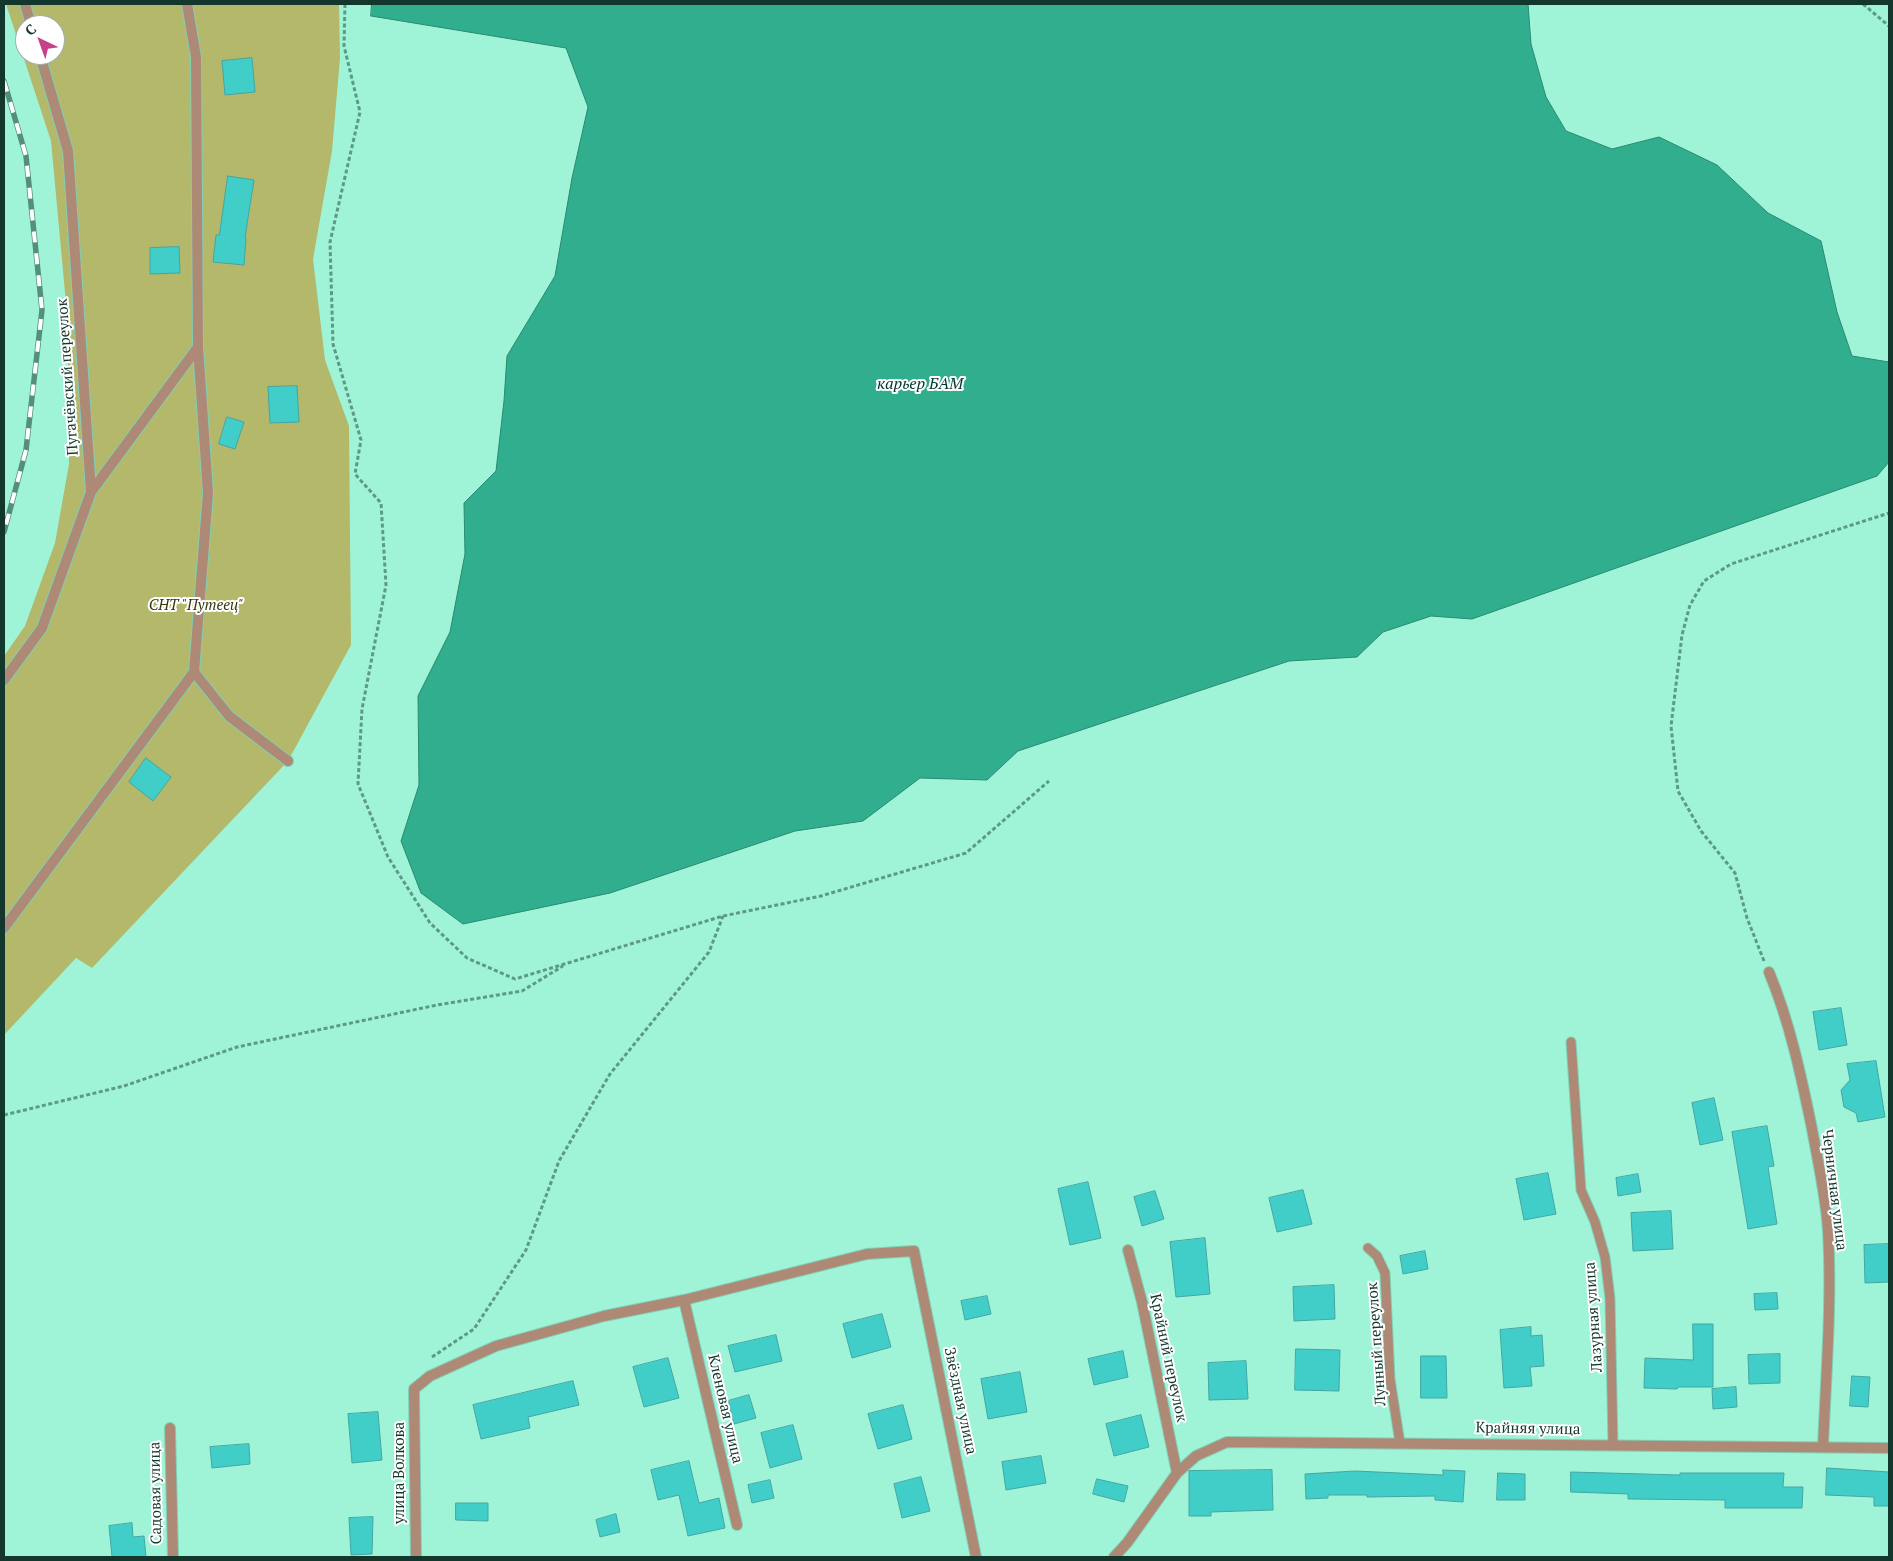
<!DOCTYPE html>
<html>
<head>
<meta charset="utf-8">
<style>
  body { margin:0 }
  #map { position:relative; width:1893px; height:1561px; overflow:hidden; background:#9ff4d8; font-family:"PT Serif",serif }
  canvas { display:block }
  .frame { position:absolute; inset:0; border:5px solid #13372d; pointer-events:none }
  .north { position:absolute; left:15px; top:15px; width:50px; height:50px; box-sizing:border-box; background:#fff; border:1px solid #a1afab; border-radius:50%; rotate:318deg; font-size:14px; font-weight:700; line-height:20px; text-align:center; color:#13372d }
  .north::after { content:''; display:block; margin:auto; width:18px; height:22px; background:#c64288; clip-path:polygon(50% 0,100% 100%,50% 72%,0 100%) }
</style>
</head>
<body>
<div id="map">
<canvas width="1893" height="1561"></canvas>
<div class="frame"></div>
<div class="north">С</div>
</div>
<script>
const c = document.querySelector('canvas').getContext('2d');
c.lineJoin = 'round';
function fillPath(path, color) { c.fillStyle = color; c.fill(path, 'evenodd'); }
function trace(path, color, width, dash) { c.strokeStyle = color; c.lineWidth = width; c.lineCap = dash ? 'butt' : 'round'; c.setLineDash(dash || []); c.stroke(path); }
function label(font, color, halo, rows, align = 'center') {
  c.font = font + ' "PT Serif",serif'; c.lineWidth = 4; c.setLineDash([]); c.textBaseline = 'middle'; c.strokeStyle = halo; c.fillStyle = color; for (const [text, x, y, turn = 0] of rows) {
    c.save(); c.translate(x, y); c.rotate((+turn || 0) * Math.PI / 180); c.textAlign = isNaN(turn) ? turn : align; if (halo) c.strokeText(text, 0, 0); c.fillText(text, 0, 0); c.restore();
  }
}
const green = new Path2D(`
  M6 4H339L340 58 332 151 313 259 325 360 349 426 351 645 288 761 92 968 76 958 4 1035V656L25 626 55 543 69 464 68 325 51 141ZM25 25H55V55H25Z`);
const water = new Path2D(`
  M372 4H1528L1531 44 1546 97 1566 131 1612 149 1659 137 1717 165 1768 213 1821 241 1837 312 1852 356 1889 362V462L1877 476 1472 619 1431 616 1383 632 1357 657 1289 661 1018 751 987 780 920 778 863 821 795 831 610 893 463 924 421 893 401 841 419 785 418 696 450 632 465 554 464 503 496 471 504 401 507 356 555 276 572 178 588 107 566 48 371 16Z`);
const building = new Path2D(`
  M252 58 255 92 225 95 222 61Z
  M228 176 254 180 245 237 246 238 244 265 213 262 216 235H219Z
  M179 247 180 273 150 274V248Z
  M297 386 299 422 270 423 268 387Z
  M227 417 244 422 235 449 219 444Z
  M146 758 171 777 153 801 129 782Z
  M1841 1008 1847 1045 1819 1050 1813 1012Z
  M1876 1061 1885 1117 1858 1122 1856 1113 1844 1107 1841 1090 1850 1080 1847 1064Z
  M1714 1098 1723 1140 1700 1145 1692 1103Z
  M1767 1126 1774 1166 1768 1167 1777 1224 1748 1229 1732 1132Z
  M1548 1173 1556 1214 1524 1220 1516 1179Z
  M1638 1174 1641 1192 1618 1196 1616 1178Z
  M1088 1182 1101 1238 1070 1245 1058 1189Z
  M1303 1190 1312 1224 1277 1232 1269 1198Z
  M1155 1191 1164 1219 1142 1226 1134 1197Z
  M1671 1211 1673 1249 1633 1251 1631 1213Z
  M1205 1238 1210 1294 1176 1297 1170 1242Z
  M1889 1244V1282L1865 1283 1864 1245Z
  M1425 1251 1428 1269 1403 1274 1400 1256Z
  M1334 1285 1335 1319 1294 1321 1293 1287Z
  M1777 1293 1778 1309 1755 1310 1754 1294Z
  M987 1296 991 1314 965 1320 961 1301Z
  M882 1314 891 1347 852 1358 843 1324Z
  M1693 1324H1713V1387H1678L1677 1389 1644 1388 1645 1358 1693 1360Z
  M1531 1327V1336L1542 1335 1544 1366 1530 1367 1532 1386 1504 1388 1500 1330Z
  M776 1335 782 1361 735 1372 728 1346Z
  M1296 1349 1340 1350 1339 1391 1295 1390Z
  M1123 1351 1128 1377 1094 1385 1088 1359Z
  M1780 1354V1383L1749 1384 1748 1355Z
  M1421 1356H1446L1447 1398H1421Z
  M668 1358 679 1398 644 1407 633 1367Z
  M1246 1361 1248 1399 1209 1400 1208 1363Z
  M1020 1372 1027 1412 988 1419 981 1379Z
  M1852 1376 1870 1377 1868 1407 1850 1406Z
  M573 1381 579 1405 528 1417 530 1428 481 1439 473 1405Z
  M1736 1387 1737 1407 1713 1409 1712 1389Z
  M749 1395 756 1418 734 1424 728 1401Z
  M903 1405 912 1439 878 1449 868 1414Z
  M378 1412 382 1460 352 1463 348 1414Z
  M1141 1415 1149 1447 1114 1456 1106 1424Z
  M793 1425 802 1459 770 1468 761 1433Z
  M249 1444 250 1464 212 1468 210 1447Z
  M1041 1456 1046 1483 1006 1490 1002 1462Z
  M689 1461 699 1503 719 1498 725 1528 688 1536 679 1495 658 1500 651 1470Z
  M1827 1468 1889 1472V1506H1874V1497L1826 1495Z
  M1272 1470 1273 1510 1211 1512V1516H1189V1471Z
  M1443 1470 1465 1471 1463 1502 1435 1500V1496L1367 1497V1495H1328V1498L1306 1499 1305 1474 1355 1471 1443 1475Z
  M1571 1472 1680 1475V1473H1784L1783 1487H1803L1802 1508H1725V1500L1628 1499V1494L1571 1492Z
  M1498 1473 1525 1474V1500H1497Z
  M921 1477 930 1511 902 1518 894 1484Z
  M1097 1479 1128 1486 1124 1502 1093 1494Z
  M770 1480 774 1498 752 1503 748 1485Z
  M456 1503H488V1521L456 1520Z
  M616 1514 620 1532 600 1537 596 1520Z
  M373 1517 372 1554 351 1555 349 1518Z
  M132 1523 133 1537 144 1536 146 1557H112L109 1526Z`);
const path = new Path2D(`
  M345 4 344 46 360 112 330 242 333 344 361 440 355 474 381 503 386 585 362 709 358 784 388 857 430 923 467 958 515 979 723 916 821 896 966 853 1049 781
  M1863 4 1889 26
  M1764 961 1747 918 1735 873 1701 831 1678 791 1671 726 1682 635 1690 605 1704 581 1731 564 1889 513
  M4 1115 124 1086 237 1047 437 1005 522 991 563 966
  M432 1357 474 1329 526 1250 559 1161 610 1074 709 952 723 916`);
const service = new Path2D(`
  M1571 1042 1581 1190 1595 1222 1605 1257 1610 1298 1613 1445
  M1368 1248 1377 1256 1385 1273 1390 1379 1400 1443`);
const minor = new Path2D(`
  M25 4 31 25
  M91 492 198 347
  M194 672 229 716 288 761
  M4 680 42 628 91 492 68 151 40 55
  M4 928 194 672 208 493 198 347 196 57 187 4
  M1769 972C1790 1023 1801 1075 1812 1129 1818 1162 1826 1197 1828 1231 1832 1303 1826 1375 1823 1447
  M1128 1250 1142 1302 1177 1473
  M684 1300 737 1525
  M170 1428 173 1557
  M416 1557 414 1389 430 1376 496 1346 604 1316 684 1300 867 1254 914 1251 976 1557
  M1114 1557 1127 1543 1177 1473 1196 1456 1227 1442 1889 1448`);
const rail = new Path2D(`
  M4 81 26 156 42 310 26 450 4 532`);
const streetNames = [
  ["Пугачёвский переулок",68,377,-94],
  ["Черничная улица",1834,1190,83],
  ["Лазурная улица",1594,1317,-94],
  ["Лунный переулок",1377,1344,-94],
  ["Крайний переулок",1168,1358,78],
  ["Звёздная улица",960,1401,78],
  ["Кленовая улица",725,1409,77],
  ["Крайняя улица",1528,1429,1],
  ["улица Волкова",400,1473,-90],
  ["Садовая улица",156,1493,-91]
];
const parkNames = [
  ["СНТ \"Путеец\"",196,606]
];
const waterNames = [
  ["карьер БАМ",920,384]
];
fillPath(green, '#b3b86b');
fillPath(water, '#31ae8e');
trace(water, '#288a71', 1);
fillPath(building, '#41cec9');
trace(building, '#44a6a2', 1);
trace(service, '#83ceb6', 11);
trace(minor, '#83ceb6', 12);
trace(path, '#5c9986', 3, [4, 2.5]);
trace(service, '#ae8a76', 9);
trace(minor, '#ae8a76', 10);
trace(rail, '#548e7c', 5.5);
trace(rail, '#fff', 4, [11]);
label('15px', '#13372d', '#fff', streetNames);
label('italic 15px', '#36370f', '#fff', parkNames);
label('italic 16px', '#00382b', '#fff', waterNames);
</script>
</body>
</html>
